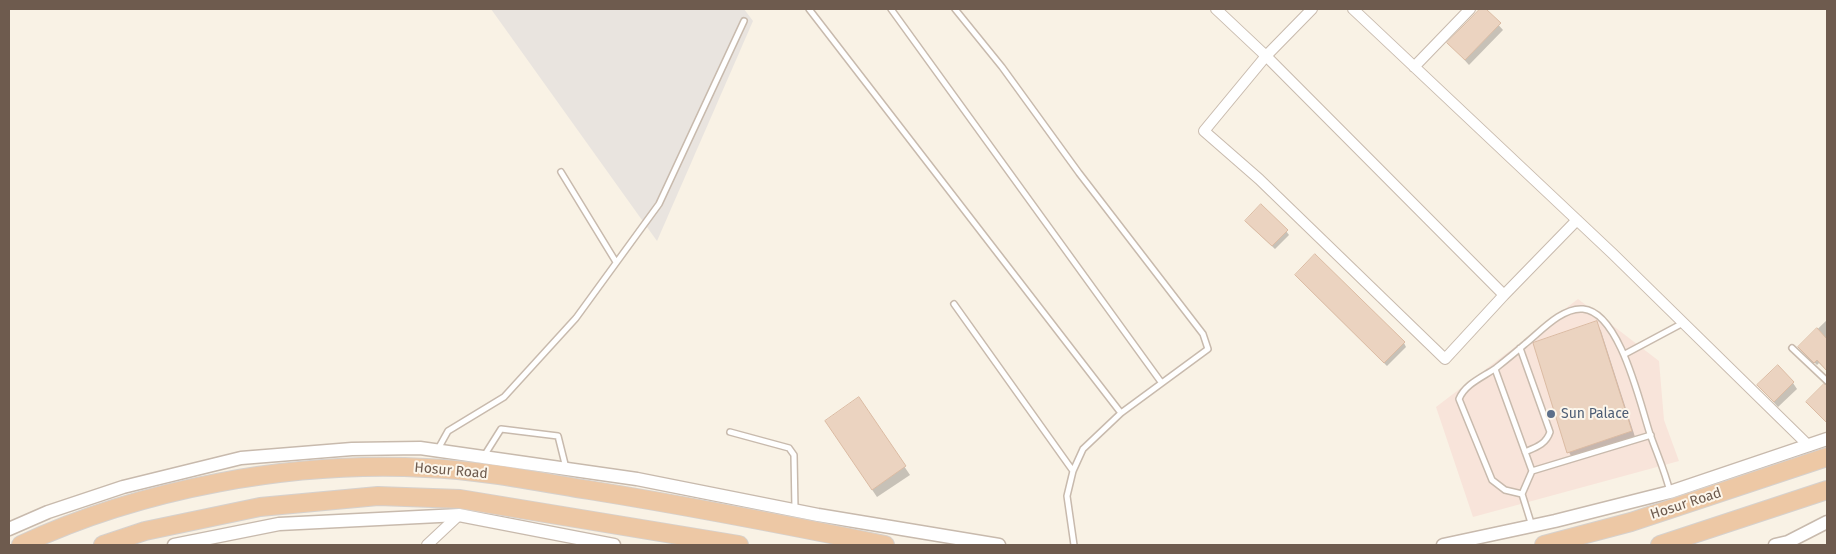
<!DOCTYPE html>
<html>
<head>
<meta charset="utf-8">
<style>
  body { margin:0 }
  #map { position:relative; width:1836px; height:554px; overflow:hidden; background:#f9f2e5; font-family:"Fira Sans",sans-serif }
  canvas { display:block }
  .frame { position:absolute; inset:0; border:10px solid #6e5b4e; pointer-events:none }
</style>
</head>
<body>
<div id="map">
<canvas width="1836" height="554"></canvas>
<div class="frame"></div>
</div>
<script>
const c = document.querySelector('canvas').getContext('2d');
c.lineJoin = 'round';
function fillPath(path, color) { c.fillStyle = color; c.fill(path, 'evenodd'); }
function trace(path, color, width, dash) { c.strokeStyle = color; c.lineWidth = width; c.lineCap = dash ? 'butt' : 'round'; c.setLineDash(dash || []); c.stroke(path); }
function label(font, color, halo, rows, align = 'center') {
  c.font = font + ' "Fira Sans",sans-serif'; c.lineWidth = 4; c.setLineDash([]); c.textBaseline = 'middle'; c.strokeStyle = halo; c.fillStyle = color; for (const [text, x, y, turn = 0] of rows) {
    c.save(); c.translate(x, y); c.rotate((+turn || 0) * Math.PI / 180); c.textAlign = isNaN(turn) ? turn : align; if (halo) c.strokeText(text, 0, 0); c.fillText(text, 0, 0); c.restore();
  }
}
const commercial = new Path2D(`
  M1578 299 1659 361 1664 420 1679 461 1473 517 1436 407Z`);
const industrial = new Path2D(`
  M491 9H744L753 21 657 241Z`);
const shadow = new Path2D(`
  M1482 9H1484L1503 30 1469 65 1449 43Z
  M1249 225 1286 231 1289 235 1275 249Z
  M1315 256 1404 343 1406 347 1387 366 1299 279 1296 275Z
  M1827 320V371L1819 363 1817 365 1799 347Z
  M1596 322 1601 331 1636 440 1573 460 1569 452Z
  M1793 383 1797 389 1778 407 1759 386Z
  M859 399 910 475 877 497 831 429Z`);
const building = new Path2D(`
  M1480 9H1486L1501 23 1465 60 1447 43Z
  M1261 204 1288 230 1272 246 1245 221Z
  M1315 254 1405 342 1384 363 1295 275Z
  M1597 321 1632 431 1567 453 1533 343Z
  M1817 328 1827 339V371L1817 360 1814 363 1798 347Z
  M1778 365 1794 382 1774 402 1757 385Z
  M1824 384 1827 385V423L1806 402Z
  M859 397 906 466 872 490 825 421Z`);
const service = new Path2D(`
  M809 9 1121 413
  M891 9 1161 382
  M955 9 1002 67 1079 173 1203 334 1208 349 1121 413 1083 449 1073 471 1067 496 1074 545
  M561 172 616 262
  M954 304 1073 471
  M1520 348 1550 432C1546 444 1537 447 1525 452
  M1792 348 1827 381
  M1625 354 1683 323
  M1495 369 1532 471 1522 494 1532 526
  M730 432 789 448 794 455 795 509
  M438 449 448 431 504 397 576 318 659 204 744 21
  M484 456 501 429 558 436 566 468
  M1532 471 1651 435
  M1522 494 1505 490 1492 480 1459 399C1465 384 1483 377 1496 368 1506 360 1516 352 1525 344 1540 332 1562 307 1583 309 1620 312 1640 404 1650 434 1657 454 1665 471 1670 492`);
const minor = new Path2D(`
  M1216 9 1266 56 1204 131 1259 179 1445 359 1504 295
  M1312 9 1266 56 1504 295 1577 220
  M1353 9 1613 254 1809 446
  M1414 67 1470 9
  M427 545 459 515`);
const tertiary = new Path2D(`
  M9 529 48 512 123 487 241 458 352 449 420 448 637 479 818 515 999 545
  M174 545 279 524 459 515 614 545
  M1443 545 1555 521 1670 492 1827 439
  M1775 545 1788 542 1827 522`);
const trunk = new Path2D(`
  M21 545C142 488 293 461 426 468 481 470 535 481 589 490 688 506 787 525 885 545
  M103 545 145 531 260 507 378 496 460 499 739 545
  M1544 545 1631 522 1827 457
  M1660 545 1827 490`);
const markers = [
  [1551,414,5,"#5c6f8a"]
];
const serviceNames = [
  ["Sun Palace",1561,414]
];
const streetNames = [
  ["Hosur Road",451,471,5],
  ["Hosur Road",1686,504,-18]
];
fillPath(commercial, '#f8e4da');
fillPath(industrial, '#e9e4df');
fillPath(shadow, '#0003');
fillPath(building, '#ebd3c0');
trace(building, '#dbbba3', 1);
trace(service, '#c8baad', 8);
trace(minor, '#c8baad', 12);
trace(tertiary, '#c8baad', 15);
trace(trunk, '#d6d1cd', 20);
trace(service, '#fff', 5);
trace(minor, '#fff', 10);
trace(tertiary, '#fff', 12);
trace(trunk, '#edc8a5', 18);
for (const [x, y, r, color] of markers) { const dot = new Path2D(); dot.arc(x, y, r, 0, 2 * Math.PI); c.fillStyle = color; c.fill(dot); trace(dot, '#fcf6eb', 2); }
label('14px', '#4e5e75', '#fcf6eb', serviceNames, 'left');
label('14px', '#6e5b4e', '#fcf6eb', streetNames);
</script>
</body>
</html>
